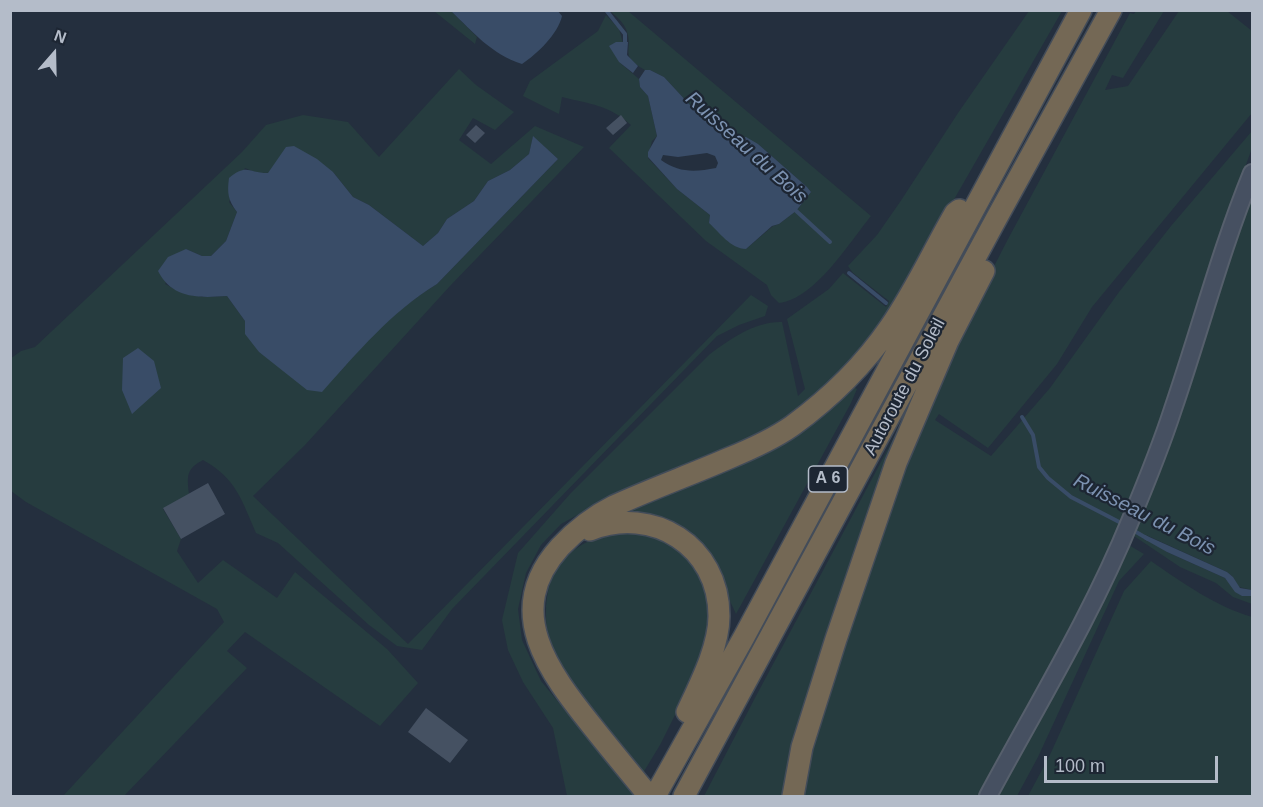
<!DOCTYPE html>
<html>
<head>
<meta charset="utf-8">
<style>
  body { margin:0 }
  #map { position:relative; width:1263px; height:807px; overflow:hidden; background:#242f3e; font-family:Arial,sans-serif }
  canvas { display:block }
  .frame { position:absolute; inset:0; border:12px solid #b4bcc9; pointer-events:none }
  .north { position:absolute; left:24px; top:24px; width:60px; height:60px; -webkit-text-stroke:4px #1d2633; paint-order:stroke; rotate:20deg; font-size:16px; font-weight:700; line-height:24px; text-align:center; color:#b4bcc9 }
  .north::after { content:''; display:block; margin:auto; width:21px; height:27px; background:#b4bcc9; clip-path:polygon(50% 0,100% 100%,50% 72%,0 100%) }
  .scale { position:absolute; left:1044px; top:756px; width:174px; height:27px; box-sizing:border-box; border:3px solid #b4bcc9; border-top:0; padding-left:8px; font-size:18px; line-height:21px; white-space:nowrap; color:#b4bcc9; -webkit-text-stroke:4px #1d2633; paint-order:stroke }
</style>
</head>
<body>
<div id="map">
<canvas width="1263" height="807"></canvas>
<div class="frame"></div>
<div class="north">N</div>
<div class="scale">100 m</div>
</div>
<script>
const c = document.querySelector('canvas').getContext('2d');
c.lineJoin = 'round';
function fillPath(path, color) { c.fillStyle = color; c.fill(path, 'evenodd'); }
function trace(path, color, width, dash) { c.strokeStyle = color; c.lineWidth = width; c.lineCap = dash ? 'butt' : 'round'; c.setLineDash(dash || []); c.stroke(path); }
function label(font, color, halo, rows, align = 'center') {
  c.font = font + ' Arial,sans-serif'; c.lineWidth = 4.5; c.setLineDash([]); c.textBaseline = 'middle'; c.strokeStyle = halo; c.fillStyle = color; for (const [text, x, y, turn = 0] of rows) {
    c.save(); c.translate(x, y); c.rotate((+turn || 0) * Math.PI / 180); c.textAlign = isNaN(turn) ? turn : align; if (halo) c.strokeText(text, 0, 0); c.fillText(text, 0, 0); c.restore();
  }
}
const green = new Path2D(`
  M434 11H451L477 37 475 44Z
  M610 11H628L871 216C849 243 815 299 779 303L771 295 767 285 706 241 609 148 631 125C609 105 590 104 562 97L559 114 523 96 530 81 598 31 606 15 619 29 623 43 616 42 619 62 639 79 640 87 648 96 657 136 652 141 648 158 677 189 710 215 709 223 746 249 773 226 779 224 796 211 811 192 807 187 758 144 735 139 689 104 664 77 650 70H645C617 54 635 51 626 29 623 22 616 16 610 11Z
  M1029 11H1062L889 313 835 383 772 431 654 484 581 513 561 524 541 545 526 573 518 609 522 640 541 681 634 794 633 796H567L553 728 523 682 508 650 502 620 518 553 570 494 710 354C730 339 756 321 782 322L798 396 805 389 787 319 829 289 843 273 886 307 889 301 853 273 848 266 877 235 900 202 958 113Z
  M1136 11H1164L1123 78 1112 75 1105 90 1128 86 1179 11H1227L1252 31V113L1092 307 1057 364 988 448 939 414 935 420 991 456 1050 388 1119 292 1171 226 1252 131V148L1234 198 1158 427 1116 534 1099 574 1058 652 980 796H799L800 785 893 487 946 360 1008 239 1130 13 1134 14Z
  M459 69 476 85 514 112 495 130 473 118 459 140 491 164 535 126 584 147 450 286 305 445 253 496 408 644 751 295 768 306 765 316 739 325 717 336 452 609 422 650 397 646 369 625 278 543 256 533C242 501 236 478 203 460 186 469 187 476 189 494L163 509 181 539 177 551 198 583 223 560 277 598 295 572 387 649 418 683 380 726 245 632 227 651 247 668 124 796H63L224 622 217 609 26 502 11 491 10 359 21 351 35 347 242 152 266 125 303 115 348 122 379 157ZM533 137 558 159 437 284C399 307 367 338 340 372L278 365 259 352 245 321 227 296C201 298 188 297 165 284L186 249 202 256H211L226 241 237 212 229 202 245 168 257 173 333 172 353 197 369 205 423 246 438 233 447 219 474 201 488 181 510 170 529 154Z
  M1252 193V590L1239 587 1232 576 1227 572 1146 535 1167 552 1225 578 1242 596H1252V604L1233 597 1216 583 1180 567 1131 534Z
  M852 386 857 389 851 403 736 614 724 588 702 551 606 519Z
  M906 415 789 796H704L756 696Z
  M619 531 657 535 692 559 709 593V630L688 689 660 745 643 773C625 751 608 730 590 708 577 693 561 675 553 656 548 644 546 628 546 615 545 566 573 541 619 531Z
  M1127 544 1144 554 1119 581 1038 757 1017 796H997Z
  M1151 561C1183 583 1215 606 1252 617V796H1028L1049 757 1124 591Z`);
const water = new Path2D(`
  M557 10 562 16C558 34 537 54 522 64 491 54 473 32 451 11Z
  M616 42H628L627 55 638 66 633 73 619 62 609 46Z
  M645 70H650L664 77 689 104 734 139 746 137 758 144 807 187 811 192 796 211 779 224 772 226 746 249C731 249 719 232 709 223L710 215 677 189 648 157V152L657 136 648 96 640 87 639 79ZM707 153 715 156 718 163 716 168C695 172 679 173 661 160L663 155 678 157Z
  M533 136 558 159 437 284C390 313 358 352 322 392L307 390 259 352 245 334V321L227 296C199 298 172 299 158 271L168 257 186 249 202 256H211L226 241 237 212C228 200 227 193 229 178 247 163 248 173 268 173L286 147 294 146 317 159 333 172 353 197 369 205 423 246 438 233 447 219 474 201 488 181 510 170 529 154Z
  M138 348 154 361 161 388 132 414 122 390 123 358Z
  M1145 535 1227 572 1233 577 1240 588 1252 590V596H1242L1235 592 1225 578 1167 552 1144 539Z`);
const stream = new Path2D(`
  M606 10 625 34V45
  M793 208 830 242
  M849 273 886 303
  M1022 417 1033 435 1039 467 1048 478 1071 497 1125 525
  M1131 529 1148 539`);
const building = new Path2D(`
  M621 115 627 123 613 135 606 128Z
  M476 125 485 133 475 143 466 135Z
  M208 483 225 514 181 539 163 508Z
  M426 708 468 740 450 763 408 732Z`);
const secondary = new Path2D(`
  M988 796C1037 705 1092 615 1131 519 1146 483 1161 446 1173 409 1200 330 1221 249 1252 173`);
const highway = new Path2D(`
  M590 530C653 505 719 546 719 616 719 647 700 684 687 712
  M649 796C630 773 611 750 592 726 549 672 502 611 560 547 576 530 594 516 614 506 651 489 690 475 727 459 749 450 772 440 792 426 829 399 864 365 890 327 915 291 933 251 955 213L959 210
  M655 796 744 637 1081 10
  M684 796 995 221 1111 10
  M793 796 802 747 836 639 896 463 948 341 984 271`);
const shields = [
  [828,479,39]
];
const shieldNames = [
  ["A 6",828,479]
];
const streetNames = [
  ["Autoroute du Soleil",905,387,-62]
];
const waterNames = [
  ["Ruisseau du Bois",746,148,42],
  ["Ruisseau du Bois",1144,515,27]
];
fillPath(green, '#263c3f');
fillPath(water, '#394c67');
trace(stream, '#394c67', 4);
fillPath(building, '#455162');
trace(secondary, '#565f6c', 20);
trace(highway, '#434c59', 24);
trace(secondary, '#465061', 16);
trace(highway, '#746855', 21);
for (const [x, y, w] of shields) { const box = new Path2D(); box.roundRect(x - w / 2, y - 13, w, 26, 4.5); c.fillStyle = '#1d2633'; c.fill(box); trace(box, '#b4bcc9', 1.5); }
label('bold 16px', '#b4bcc9', null, shieldNames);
label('18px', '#b4bcc9', '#1d2633', streetNames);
label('italic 20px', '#7c92b1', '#1d2633', waterNames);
</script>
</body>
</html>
